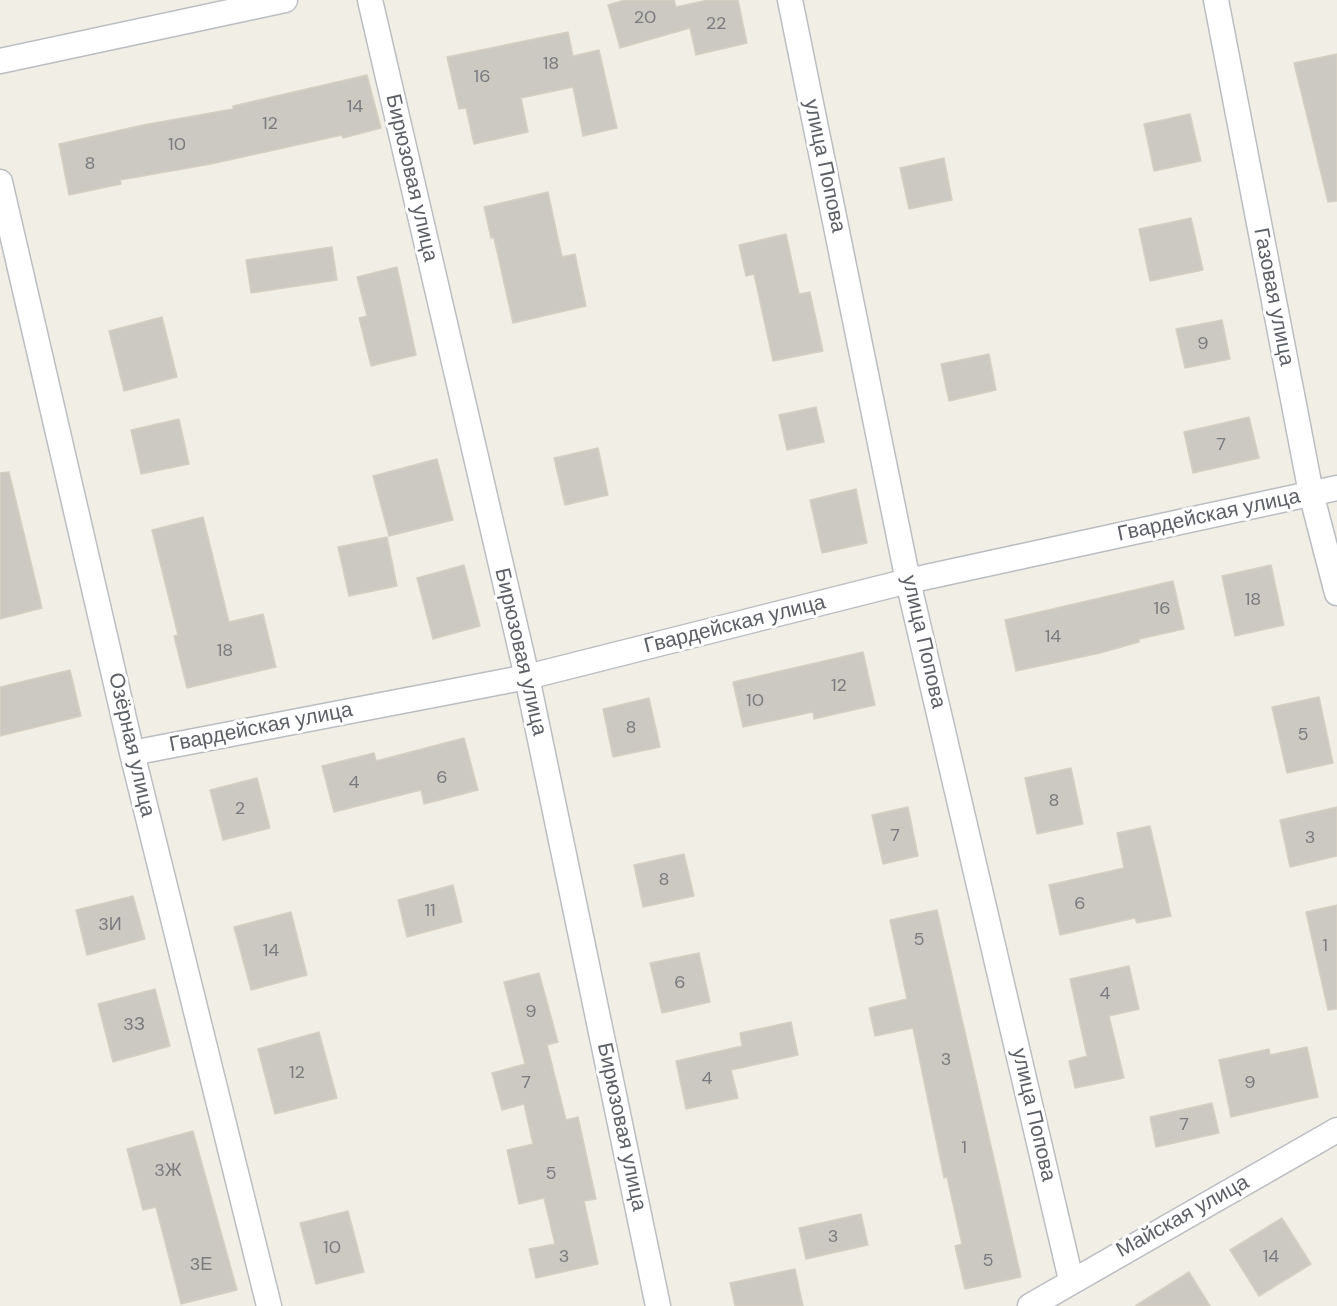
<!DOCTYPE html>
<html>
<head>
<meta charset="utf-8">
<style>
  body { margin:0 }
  canvas { display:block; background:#f1eee5 }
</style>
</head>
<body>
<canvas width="1337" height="1306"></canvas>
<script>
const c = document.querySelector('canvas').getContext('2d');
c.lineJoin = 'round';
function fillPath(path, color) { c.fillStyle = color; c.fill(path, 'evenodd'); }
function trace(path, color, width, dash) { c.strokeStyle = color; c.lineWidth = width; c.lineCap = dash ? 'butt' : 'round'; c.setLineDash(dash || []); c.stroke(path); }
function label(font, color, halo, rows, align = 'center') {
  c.font = font + ' "DM Sans",sans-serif'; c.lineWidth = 6; c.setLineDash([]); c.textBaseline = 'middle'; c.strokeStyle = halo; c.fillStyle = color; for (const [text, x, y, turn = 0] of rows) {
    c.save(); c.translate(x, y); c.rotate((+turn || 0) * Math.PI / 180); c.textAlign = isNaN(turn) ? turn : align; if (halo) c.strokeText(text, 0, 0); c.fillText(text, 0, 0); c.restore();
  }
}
const building = new Path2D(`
  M625 0H674L676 7 708 0H738L747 43 696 55 690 28 620 48 608 5Z
  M568 32 573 56 599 50 617 128 583 136 573 87 521 98 528 132 474 144 466 108 459 109 447 57Z
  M1337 54V201L1328 202 1294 63Z
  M367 75 381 128 343 138 342 135 211 164 120 180 121 184 69 195 59 144 143 125 233 109V106Z
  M1190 114 1201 161 1154 171 1144 124Z
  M944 158 952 200 909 209 900 168Z
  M548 192 562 257 575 254 586 306 513 323 494 238H491L484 207Z
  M1191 218 1203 270 1150 281 1139 229Z
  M786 234 799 294 810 292 823 351 773 361 754 274 746 276 739 245Z
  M332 247 337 280 251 293 246 260Z
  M397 267 416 355 371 366 359 318 367 316 357 277Z
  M162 317 177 377 124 391 109 331Z
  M1222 320 1230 359 1185 368 1176 329Z
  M989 354 996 390 949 401 941 364Z
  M816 407 824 442 787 450 779 415Z
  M1249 417 1259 458 1193 473 1184 432Z
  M179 419 189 464 141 474 131 430Z
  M598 448 608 495 565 505 554 458Z
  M437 459 453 520 389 536 373 476Z
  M9 472 42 608 0 619V473Z
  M856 489 867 543 822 553 810 500Z
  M203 517 229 622 263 614 276 667 187 688 174 636 178 635 152 530Z
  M387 537 397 586 349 596 338 547Z
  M464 565 480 626 433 639 417 578Z
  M1271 565 1284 625 1235 636 1222 576Z
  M1173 581 1184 629 1139 639V642L1100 653 1016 671 1005 620Z
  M863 652 875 705 814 719 813 712 743 727 733 682Z
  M70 670 81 716 0 736V687Z
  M1319 697 1333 763 1287 773 1272 707Z
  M649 698 660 747 613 757 603 709Z
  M464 738 478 790 424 804 421 790 334 812 322 766 374 753 376 761Z
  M1071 768 1083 824 1037 834 1025 778Z
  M257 778 270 828 223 840 210 790Z
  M908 807 918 856 883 864 872 815Z
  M1337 807V856L1290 867 1280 820Z
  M1150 826 1171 916 1137 923 1135 918 1060 935 1049 885 1124 868 1117 833Z
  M684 854 694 896 643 907 634 865Z
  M453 885 462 922 407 937 398 900Z
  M133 896 145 939 87 955 76 910Z
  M1337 905V1009L1328 1010 1306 912Z
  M937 910 1021 1277 965 1289 955 1246 962 1244 947 1177 944 1178 913 1028 875 1036 869 1008 907 999 890 920Z
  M291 912 307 975 251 990 234 927Z
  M699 953 710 1002 662 1013 650 963Z
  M1129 966 1139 1009 1109 1016 1124 1078 1075 1088 1069 1061 1087 1056 1070 979Z
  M539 973 558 1042 547 1045 566 1120 578 1117 596 1199 584 1201 598 1264 536 1278 529 1249 555 1244 544 1198 519 1204 507 1150 533 1144 524 1104 502 1110 492 1073 525 1064 504 982Z
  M155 989 170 1046 113 1062 98 1004Z
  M791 1022 798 1055 731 1070 738 1098 686 1109 676 1061 742 1046 740 1033Z
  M319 1032 337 1098 275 1114 258 1049Z
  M1307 1047 1318 1097 1231 1117 1219 1060 1269 1049 1270 1055Z
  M1212 1103 1219 1133 1156 1147 1150 1117Z
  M193 1131 237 1290 181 1304 156 1207 143 1210 127 1149Z
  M348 1211 364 1272 316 1284 300 1223Z
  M861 1214 868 1245 806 1259 799 1228Z
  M1282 1218 1311 1264 1259 1296 1230 1250Z
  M795 1269 803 1306H735L730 1283Z
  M1189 1272 1210 1306H1135Z`);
const minor = new Path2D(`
  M370 0 527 677 658 1306
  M790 0 908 581 1071 1280
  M1216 0 1311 493 1337 593
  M0 61 285 0
  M0 182 132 753 269 1306
  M132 753 527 677 908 581 1337 488
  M1030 1306 1337 1130`);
const numberNames = [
  ["20",645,18],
  ["22",716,24],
  ["18",551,64],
  ["16",482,77],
  ["14",355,107],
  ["12",270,124],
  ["10",177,145],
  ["8",90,164],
  ["9",1203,344],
  ["7",1221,445],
  ["18",1253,600],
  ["16",1162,609],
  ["14",1053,637],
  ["18",225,651],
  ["12",839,686],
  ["10",755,701],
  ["8",631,728],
  ["5",1303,735],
  ["6",442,778],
  ["4",354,783],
  ["8",1054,801],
  ["2",240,809],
  ["7",895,836],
  ["3",1310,838],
  ["8",664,880],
  ["6",1080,904],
  ["11",430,911],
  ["3И",110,925],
  ["5",919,940],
  ["1",1325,946],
  ["14",271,951],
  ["6",680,983],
  ["4",1105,994],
  ["9",531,1012],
  ["3З",134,1025],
  ["3",946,1060],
  ["12",297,1073],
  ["4",707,1079],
  ["7",526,1083],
  ["9",1250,1083],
  ["7",1184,1125],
  ["1",964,1148],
  ["3Ж",168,1171],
  ["5",551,1174],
  ["3",833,1237],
  ["10",332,1248],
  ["3",564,1257],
  ["14",1271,1257],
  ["5",988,1261],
  ["3Е",201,1265]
];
const streetNames = [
  ["улица Попова",824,166,78],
  ["Бирюзовая улица",411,178,77],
  ["Газовая улица",1273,297,79],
  ["Гвардейская улица",1209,516,-12],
  ["Гвардейская улица",735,625,-14],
  ["улица Попова",923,642,77],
  ["Бирюзовая улица",520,652,77],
  ["Гвардейская улица",261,728,-11],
  ["Озёрная улица",131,745,77],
  ["улица Попова",1033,1115,77],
  ["Бирюзовая улица",621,1127,78],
  ["Майская улица",1183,1217,-29]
];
fillPath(building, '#ccc8c2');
trace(building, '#d6d0c3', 1.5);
trace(minor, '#babdc2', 27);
trace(minor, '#fff', 24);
label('18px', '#797b7e', null, numberNames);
label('21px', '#5d6167', '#fff', streetNames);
</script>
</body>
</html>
